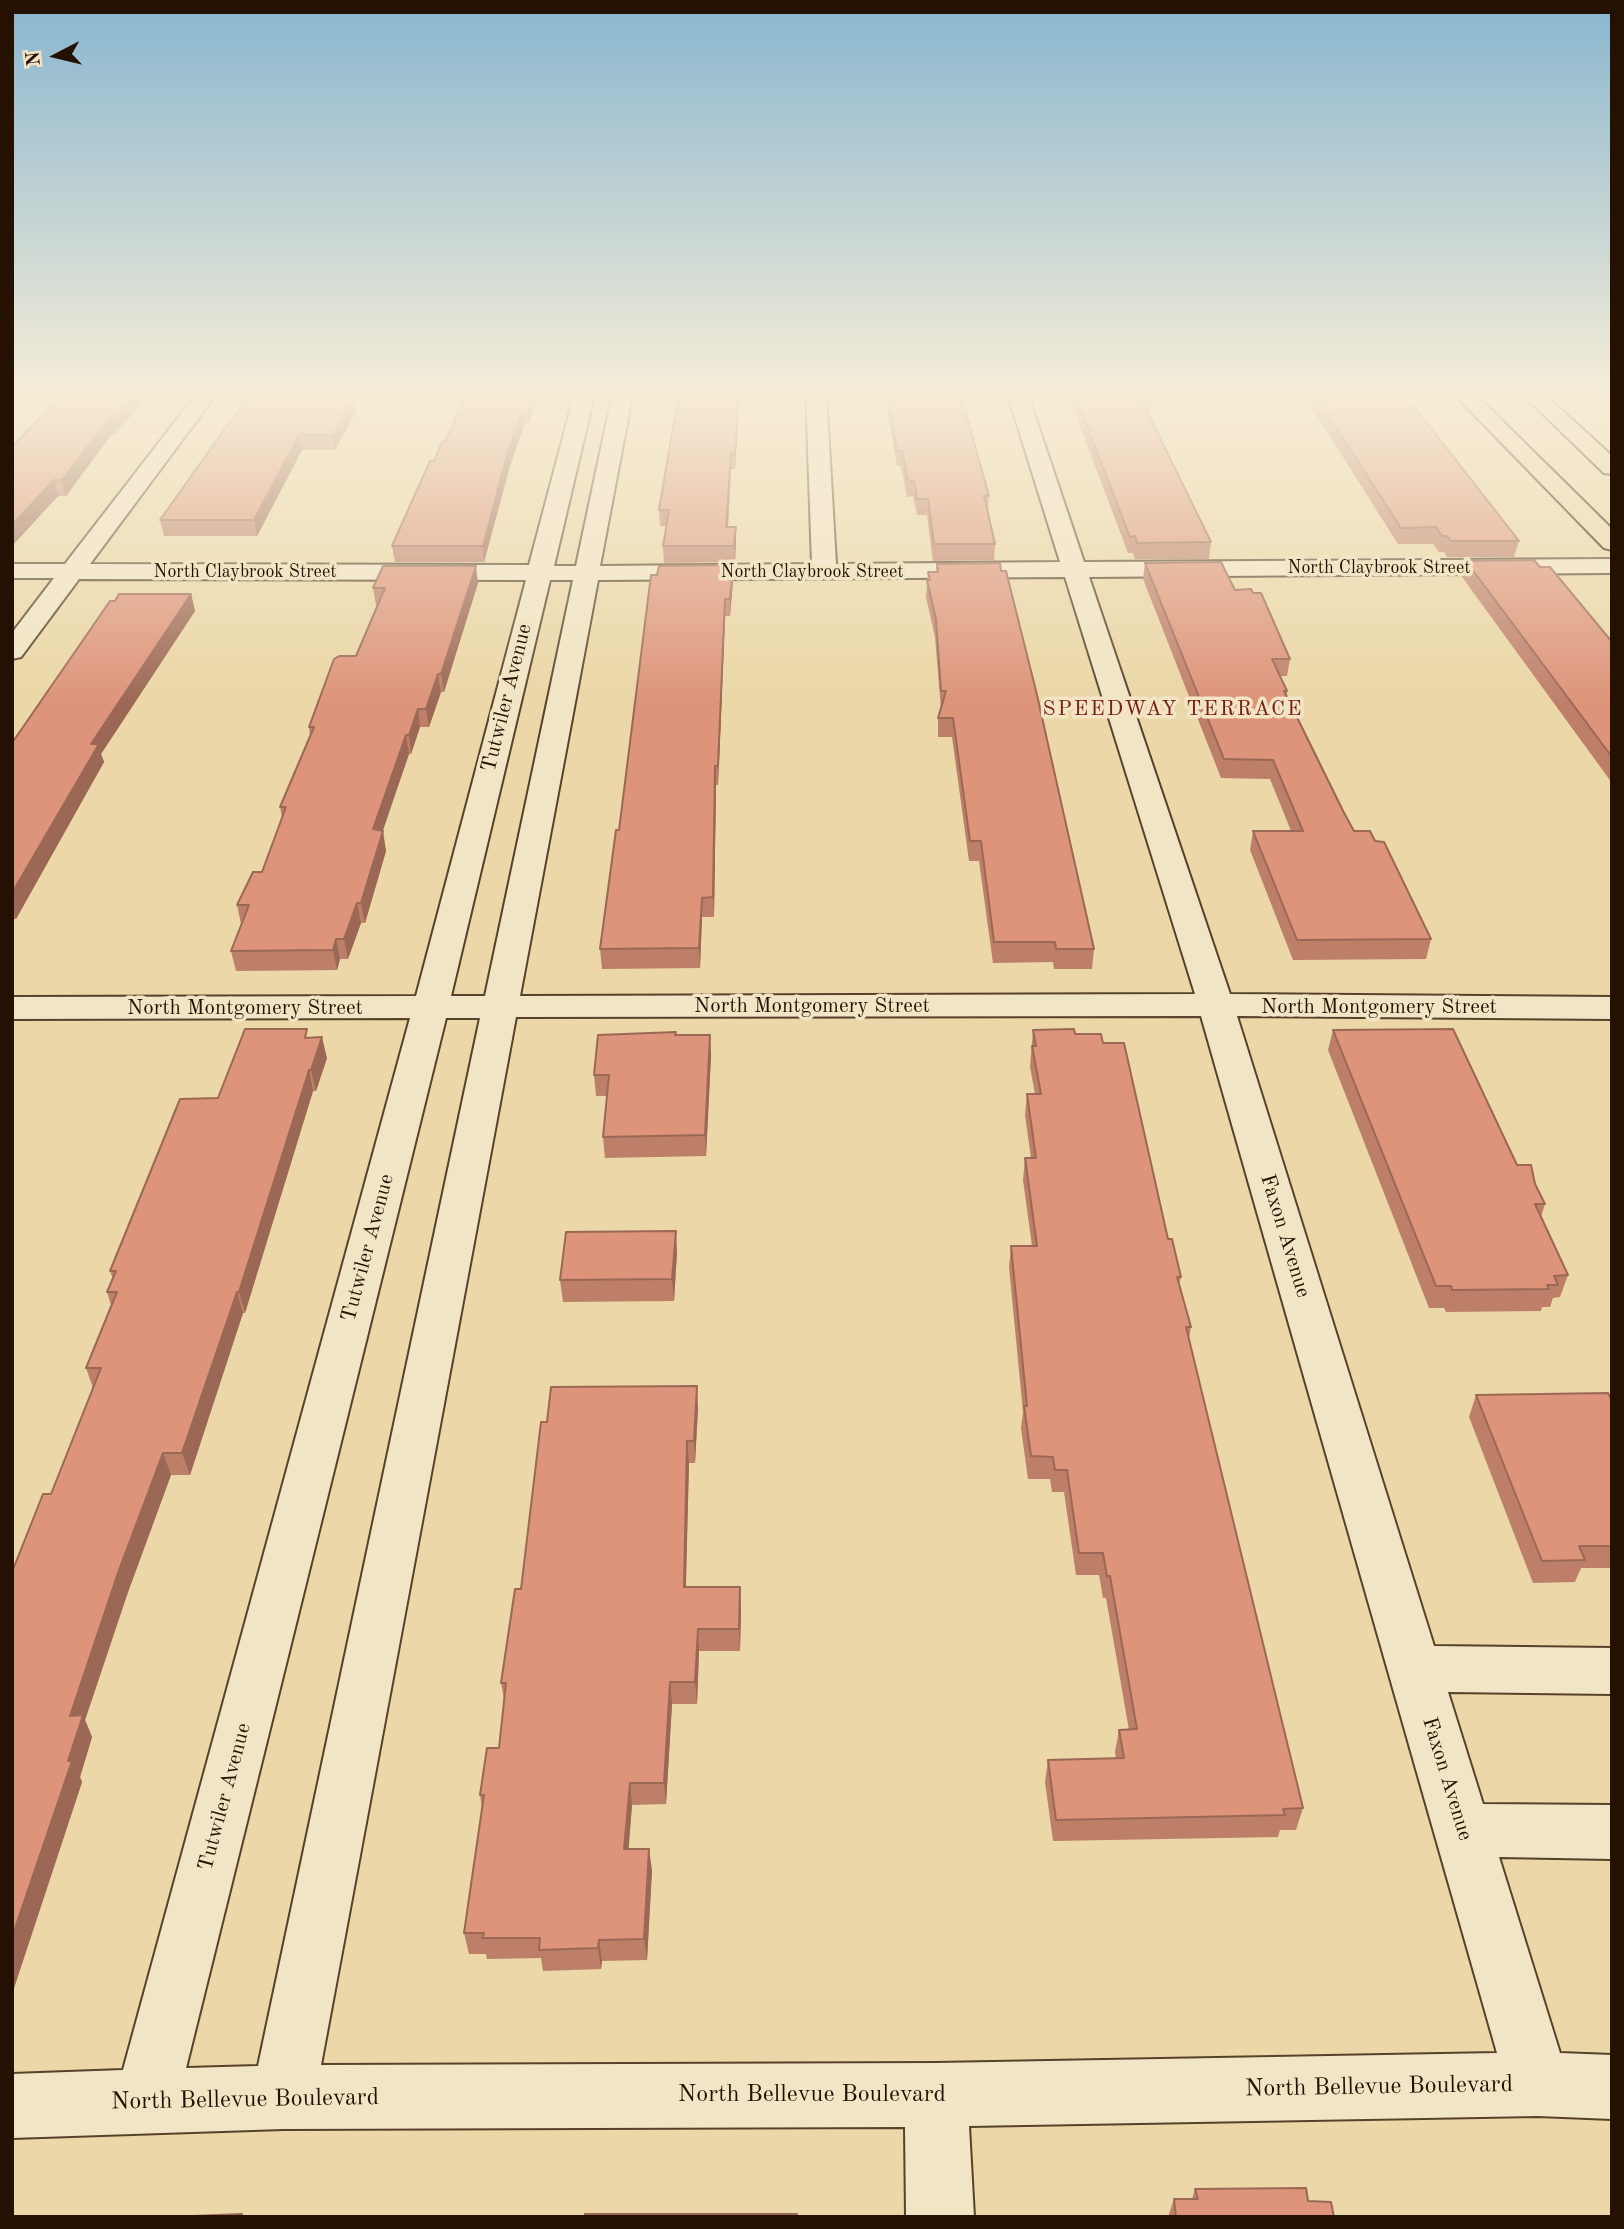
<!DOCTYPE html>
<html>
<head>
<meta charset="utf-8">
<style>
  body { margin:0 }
  #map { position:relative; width:1624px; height:2229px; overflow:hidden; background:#ebd7a7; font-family:"Old Standard TT",serif }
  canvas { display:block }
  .frame { position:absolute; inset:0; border:14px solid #251101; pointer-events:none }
  .north { position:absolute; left:21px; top:21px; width:70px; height:70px; -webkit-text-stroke:5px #f2e5c6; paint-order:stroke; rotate:263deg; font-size:19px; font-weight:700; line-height:28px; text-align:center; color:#251101 }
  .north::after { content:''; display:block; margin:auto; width:24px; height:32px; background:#251101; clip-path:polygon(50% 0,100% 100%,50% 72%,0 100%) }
</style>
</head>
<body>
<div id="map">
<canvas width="1624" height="2229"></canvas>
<div class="frame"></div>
<div class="north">N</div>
</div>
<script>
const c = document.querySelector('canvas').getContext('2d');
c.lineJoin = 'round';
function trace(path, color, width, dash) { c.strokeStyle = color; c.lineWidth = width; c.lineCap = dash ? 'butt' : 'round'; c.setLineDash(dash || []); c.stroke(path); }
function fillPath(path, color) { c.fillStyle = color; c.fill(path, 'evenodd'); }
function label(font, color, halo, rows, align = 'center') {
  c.font = font + ' "Old Standard TT",serif'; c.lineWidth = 7; c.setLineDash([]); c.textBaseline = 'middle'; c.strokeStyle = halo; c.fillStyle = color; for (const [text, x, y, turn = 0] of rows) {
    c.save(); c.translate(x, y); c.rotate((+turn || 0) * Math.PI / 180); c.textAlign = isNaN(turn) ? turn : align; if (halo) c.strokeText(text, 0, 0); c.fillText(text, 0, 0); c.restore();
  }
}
const minor = new Path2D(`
  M198 392H218L90 564 529 565 575 392H595L554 566H576L613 392H633L600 566 812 564 806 392H826L836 564 1060 562 1007 392H1027L1084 562 1612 559V573L1089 577 1230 994 1612 997V1019L1237 1016 1434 1646 1612 1648V1694L1448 1692 1483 1804 1612 1805V1859L1499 1857 1560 2053 1612 2055V2119L1538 2116 969 2126 974 2217H906L905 2127 283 2129 12 2138V2074L123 2070 410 1018 12 1019V997L416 996 526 580 79 579 21 657 12 659V633L54 578H12V564H65ZM1065 577 1195 994 520 996 598 580ZM550 580H573L485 996H451ZM1201 1016 1497 2053 936 2063 321 2065 516 1017ZM446 1018H480L258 2066 186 2068Z`);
const major = new Path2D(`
  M1452 392H1473L1612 529V550L1604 548Z
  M1520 392H1542L1612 456V474L1604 473Z`);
const wall = new Path2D(`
  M326 392 323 397 356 411 335 450H302L257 536H164L160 520Z
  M539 392 529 423H525L510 466 484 562H395L392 546 434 461 445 442Z
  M679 392H746L745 401H739L735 469H731L728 527H736V543L735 562 664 563 663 546 666 526H660L659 510Z
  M884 392H960L989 496 988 511 995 544 994 560 933 561 927 515H917L913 496 907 497 901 466H897Z
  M1067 392H1145L1151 403 1150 416 1211 542 1209 559H1135L1133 553H1128Z
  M1304 392H1403L1519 541 1514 557H1447L1444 552H1439L1433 544H1398L1313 410V407Z
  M131 416 109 438 66 496H58L12 546V447Z
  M1466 561 1540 567 1612 642V783L1462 577Z
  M1145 563 1290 659 1287 676H1280L1287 691V695L1354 831 1375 841 1431 939 1426 959 1293 960 1250 850 1253 831H1291L1270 779 1221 778 1143 579Z
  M937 564 1094 949 1092 969H1054L1053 962 993 963 979 861H969L952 737H938V718L941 709 935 637 926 597 928 572H936Z
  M733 582 730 616H725L718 785H716L714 917H702L700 968 602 969 600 949 619 830Z
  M478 583 444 692H441L429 727H420L411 754H409L382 831 386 851 365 923H361L348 959H340L337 970 236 971 231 951 241 924 237 905 262 872 282 817 280 807 310 736 309 727 356 656 378 605H376L373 588Z
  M191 594 195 611 101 754 104 762 16 919H12V743Z
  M1033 1030 1075 1034 1103 1043 1181 1277 1179 1285 1191 1327 1189 1339 1303 1808 1296 1830H1280L1278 1837 1053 1841 1045 1782 1048 1760 1116 1759 1115 1752 1119 1730H1129L1106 1598H1103L1099 1575H1076L1064 1492H1052L1050 1479H1028L1021 1428 1023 1412 1009 1267 1011 1246H1032L1023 1180 1025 1158H1031L1025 1115 1027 1094H1035L1030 1067Z
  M1333 1030 1517 1165 1535 1184 1545 1204 1541 1217 1568 1275 1560 1297 1553 1298 1550 1307H1542L1541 1311 1446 1312 1444 1308H1429L1328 1050Z
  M676 1035H710L711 1056 706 1156 605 1158 603 1137 607 1096H596L594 1075Z
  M309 1038 327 1058 316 1091H313L245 1313H243L190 1475H171L128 1592 85 1720 92 1737 80 1777 82 1782 12 1994V1572L51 1494 93 1388 86 1368 111 1305 107 1292 113 1279 110 1271 218 1098Z
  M677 1252 674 1301 563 1302 560 1280Z
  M1476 1395 1612 1401V1568H1581L1575 1582 1533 1583 1469 1417Z
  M698 1408 695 1463H689L686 1587 741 1609 740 1651H699L697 1704H672L666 1804 632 1805 628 1849 652 1870 647 1960 602 1961 601 1969 543 1971 541 1958 487 1959 486 1954H469L464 1933 482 1808 480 1795 499 1748 504 1699 501 1683 521 1589Z
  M1195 2189 1308 2201 1334 2217H1168L1174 2199H1192Z`);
const shadedWall = new Path2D(`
  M135 392H150L131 416 109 438 66 496 62 480 105 423Z
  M315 392H326L314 411 312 397Z
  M533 392H539L529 423 527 409Z
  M739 392V401L735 469V454Z
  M354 397 356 411 335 450 333 435Z
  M523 409 525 423 510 466 484 562 483 546 508 451Z
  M299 435 302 450 257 536 254 520Z
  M731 454V469L727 543 726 527Z
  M54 480 58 496 12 546V525Z
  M736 527V543L735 562 734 546Z
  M733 565V582L730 616V599Z
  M476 566 478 583 444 692 441 674Z
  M191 594 195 611 101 754 104 762 16 919 12 909V893L91 744Z
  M725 599V616L718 785V766Z
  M438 674 441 692 429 727 426 709Z
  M418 709 420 727 411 754 409 735Z
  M406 735 409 754 377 848 373 829Z
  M715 766 716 785 714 917 713 897Z
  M383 831 386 851 365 923 361 903Z
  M702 898V917L700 968 699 948Z
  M357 903 361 923 348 959 344 939Z
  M336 939 340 959 337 970 333 950Z
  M710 1035 711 1056 706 1156 705 1135Z
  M322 1037 327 1058 316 1091 311 1070Z
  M309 1070 313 1091 245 1313 239 1292Z
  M676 1231 677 1252 674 1301 672 1279Z
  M237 1292 243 1313 190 1475 182 1453Z
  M697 1386 698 1408 695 1463 694 1441Z
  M687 1441 689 1463 685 1610 684 1587Z
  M163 1453 171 1475 128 1592 85 1720 92 1737 80 1777 82 1782 12 1994V1937L68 1761 70 1716 119 1570Z
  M740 1587 741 1609 740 1651 739 1629Z
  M698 1629 699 1651 697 1704 695 1682Z
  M670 1682 672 1704 666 1804 664 1783Z
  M630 1783 632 1805 627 1870 624 1849Z
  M649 1849 652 1870 647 1960 644 1939Z
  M599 1940 602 1961 601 1969 598 1948Z`);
const building = new Path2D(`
  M64 392H135L127 402 105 423 62 480H54L12 525V447Z
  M251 392H315L312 397H354L333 435H299L254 520H160Z
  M467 392H533L527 409H523L508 451 483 546H392L430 461H434L442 442H445Z
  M679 392H739L735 454H731L726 527H736L734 546H663L669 510H659Z
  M887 392H960L989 496H984L995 544H934L928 499H917L914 481H908L902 451H897Z
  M1074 392H1145L1151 403H1143L1211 542 1137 543 1135 536 1130 537Z
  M1316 392H1403L1519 541H1451L1447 536H1442L1436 527 1401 528 1315 395H1318Z
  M1534 560 1540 567H1550L1612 642V757L1466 561Z
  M1221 562 1235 590 1251 589 1253 593H1261L1290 659H1272L1287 691H1284L1343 811 1354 831H1370L1375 841 1384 842 1431 939 1297 940 1253 831H1303L1273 760 1224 759 1145 563Z
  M1000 563 1001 571H1006L1037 695 1094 949H1056L1055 942H994L981 841H970L953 718H938L946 691H941L936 620 927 580H930L928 572H938L937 564Z
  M733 565 730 599H725L718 766H715L713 897 702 898 699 948 600 949 616 830H619L651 575H657L659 566Z
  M383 566H476L441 674H438L426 709H418L409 735H406L373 829 383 831 361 903H357L344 939H336L333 950 231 951 249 905H237L253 872H262L286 807H280L314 727H309L334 659 339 656H356L385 588H373Z
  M119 594H191L91 744H99L12 893V743L110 601H115Z
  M245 1029H307L305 1038 322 1037 311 1070H309L239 1292H237L182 1453H163L119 1570 70 1716 83 1715 68 1761H72L12 1937V1572L43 1494H51L101 1368H86L117 1292H107L116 1271H110L180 1099 218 1098Z
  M1074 1029 1075 1034H1101L1103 1043H1124L1168 1239H1172L1181 1277H1177L1191 1327H1186L1303 1808 1283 1809 1285 1815 1056 1820 1048 1760 1124 1758 1119 1730 1137 1729 1110 1576H1107L1103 1553H1079L1067 1470H1055L1053 1457 1031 1456 1024 1406H1027L1011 1246H1037L1025 1158H1036L1027 1094H1041L1032 1046H1036L1033 1030Z
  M1453 1029 1517 1165H1531L1535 1184 1545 1204H1535L1568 1275 1554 1276 1558 1285H1547L1549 1289 1452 1290 1451 1286H1436L1333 1030Z
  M676 1032 675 1035H710L705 1135 603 1137 609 1075H594L598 1035Z
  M676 1231 672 1279 560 1280 566 1232Z
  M697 1386 694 1441H687L684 1587H740L739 1629H698L695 1682H670L664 1783H630L624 1849H649L644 1939 599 1940 598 1948 539 1950 540 1938H482L484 1933H464L484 1795H480L487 1748H499L506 1683H501L515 1589H521L541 1422H547L551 1387Z
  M1608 1393 1612 1401V1546H1579L1585 1560 1542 1561 1476 1395Z
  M1306 2188 1308 2201 1331 2202 1334 2217H1176L1174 2199H1198L1195 2189Z
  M242 2214V2217H169Z
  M585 2214H797V2217H585Z
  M1564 2216H1612V2217H1564Z`);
const farStreetnames = [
  ["North Claybrook Street",1379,568],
  ["North Claybrook Street",245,572],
  ["North Claybrook Street",812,572]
];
const streetNames = [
  ["Tutwiler Avenue",507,698,-76],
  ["North Montgomery Street",812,1006],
  ["North Montgomery Street",1379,1007],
  ["North Montgomery Street",245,1008],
  ["Faxon Avenue",1285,1236,73],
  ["Tutwiler Avenue",368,1248,-75],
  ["Faxon Avenue",1447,1779,73],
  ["Tutwiler Avenue",225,1797,-75]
];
const farQuarternames = [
  ["SPEEDWAY TERRACE",1173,709]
];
const nearStreetnames = [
  ["North Bellevue Boulevard",1379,2087,-1],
  ["North Bellevue Boulevard",812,2095],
  ["North Bellevue Boulevard",245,2100,-1]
];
trace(minor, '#56422a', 4);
trace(major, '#251101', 4);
fillPath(minor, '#f2e5c6');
fillPath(major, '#ebd7a7');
fillPath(wall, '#be7f69');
fillPath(shadedWall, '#9b6855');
fillPath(building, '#dd947a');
trace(building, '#9b6855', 2);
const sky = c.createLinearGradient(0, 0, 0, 704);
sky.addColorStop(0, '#88b6cf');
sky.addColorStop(0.56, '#f6edd7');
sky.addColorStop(1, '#f6edd700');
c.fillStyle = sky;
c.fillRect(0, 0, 1624, 704);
label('18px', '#251101', '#f2e5c6', farStreetnames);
label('21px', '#251101', '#f2e5c6', streetNames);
c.letterSpacing = '2px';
label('21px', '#7a1f14', '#f2e5c6', farQuarternames);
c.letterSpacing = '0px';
label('24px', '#251101', '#f2e5c6', nearStreetnames);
</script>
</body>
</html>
